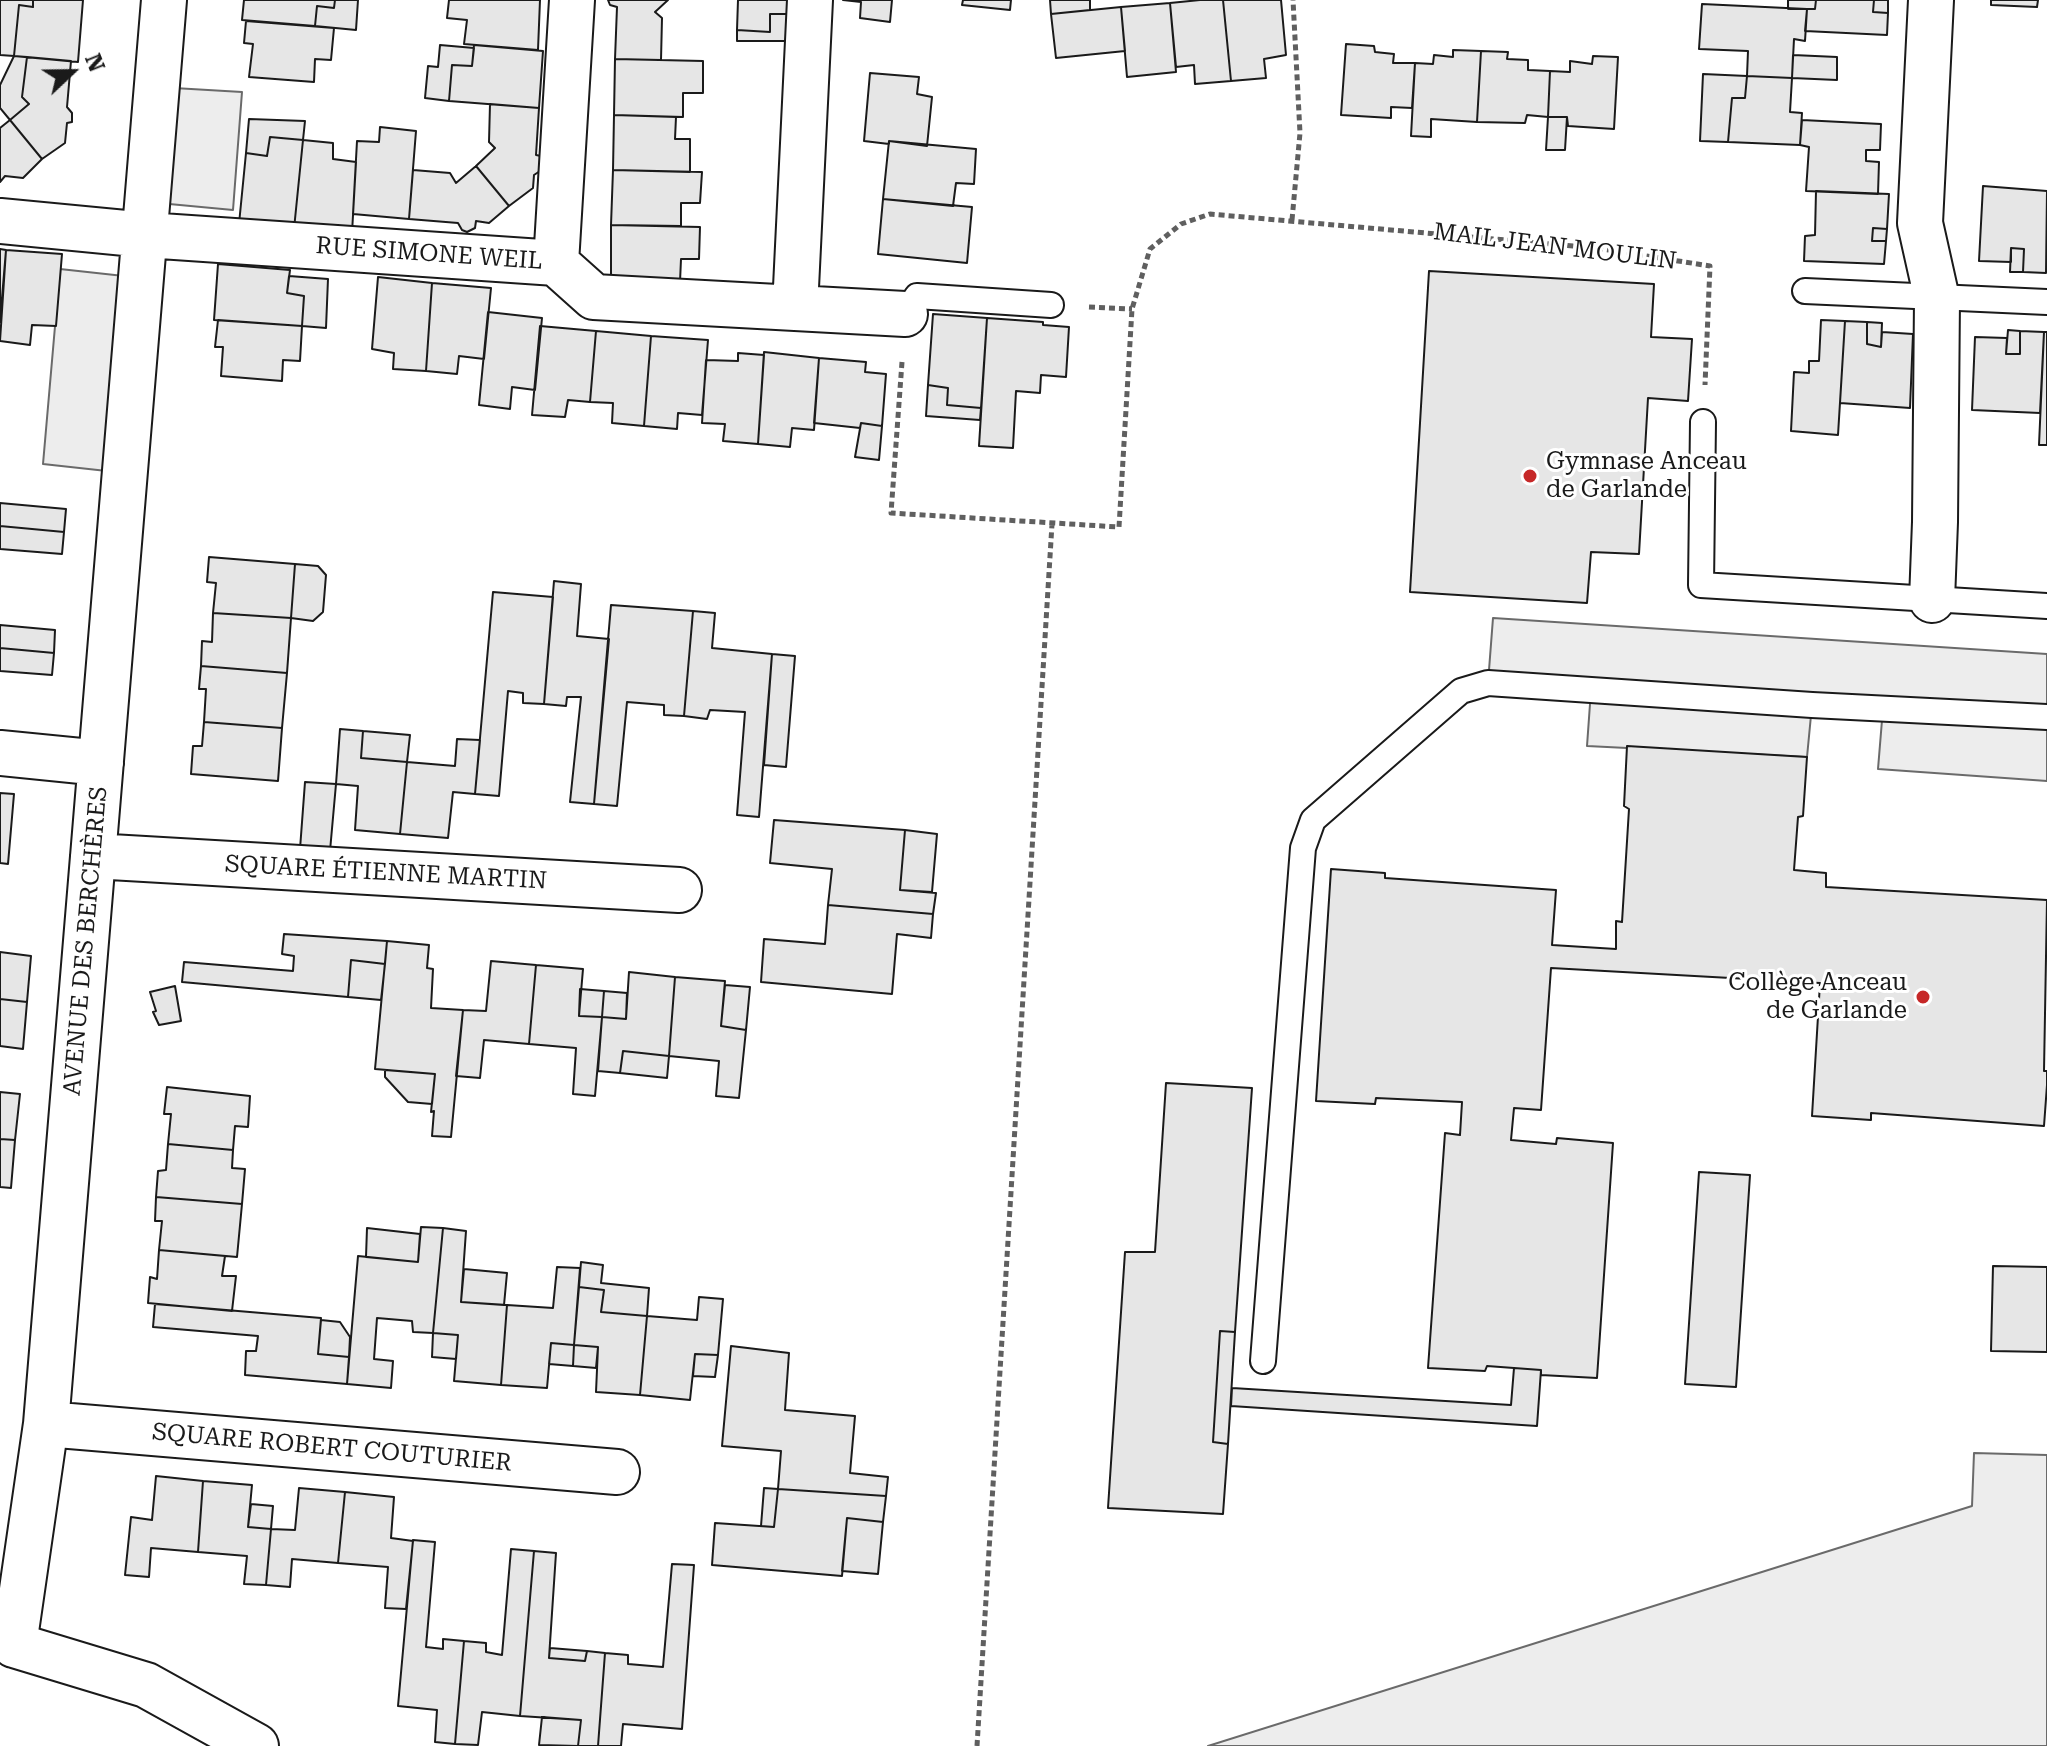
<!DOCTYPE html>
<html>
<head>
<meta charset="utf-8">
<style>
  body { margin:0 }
  #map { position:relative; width:2047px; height:1746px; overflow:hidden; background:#fff; font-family:"Roboto Serif",serif }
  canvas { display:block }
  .north { position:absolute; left:32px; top:32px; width:80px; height:80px; -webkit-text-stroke:6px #fff; paint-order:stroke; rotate:68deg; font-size:22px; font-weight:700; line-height:32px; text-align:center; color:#1a1a1a }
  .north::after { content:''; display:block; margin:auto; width:28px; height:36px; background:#1a1a1a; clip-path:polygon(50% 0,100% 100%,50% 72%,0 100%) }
</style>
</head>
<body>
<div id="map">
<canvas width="2047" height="1746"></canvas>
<div class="north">N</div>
</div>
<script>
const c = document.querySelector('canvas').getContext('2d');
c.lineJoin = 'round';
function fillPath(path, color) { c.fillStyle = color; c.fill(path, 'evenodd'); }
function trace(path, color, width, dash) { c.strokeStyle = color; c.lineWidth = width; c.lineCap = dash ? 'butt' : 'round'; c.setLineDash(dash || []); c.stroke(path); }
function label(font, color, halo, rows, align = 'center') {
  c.font = font + ' "Roboto Serif",serif'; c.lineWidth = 6; c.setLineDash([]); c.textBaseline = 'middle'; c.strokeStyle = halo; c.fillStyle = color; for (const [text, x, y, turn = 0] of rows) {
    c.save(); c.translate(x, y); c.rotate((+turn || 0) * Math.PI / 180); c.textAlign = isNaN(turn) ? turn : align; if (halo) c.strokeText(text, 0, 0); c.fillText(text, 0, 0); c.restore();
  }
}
const built = new Path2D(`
  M157 87 242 92 233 210 148 202Z
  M60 269 142 278 125 473 43 464Z
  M1493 618 2047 654V781L1878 769 1883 708 1812 705 1807 757 1587 746 1591 690 1488 683Z
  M1974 1453 2047 1455V1746H1208L1972 1506Z`);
const building = new Path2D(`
  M0 0H33V7L19 5 14 56 0 55Z
  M33 0H83L78 62 14 56 19 5 33 7Z
  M244 0H335L334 8 317 6 315 26 242 20Z
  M335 0H358L356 30 315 26 317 6 334 8Z
  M449 0H540L538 50 464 44 467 20 447 18Z
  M608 0H668L655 12 662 18 661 60 615 59 617 7 610 5Z
  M738 0H793V14H770V32L737 30Z
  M843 0H892L890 22 860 18 861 2Z
  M963 0H1011L1010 10 962 5Z
  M1050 0H1090V10L1051 14Z
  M1200 0H1223L1231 81 1195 84 1194 65 1176 67 1170 3Z
  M1223 0H1281L1286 55 1264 59 1266 78 1231 81Z
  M1788 0H1816L1815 9H1788Z
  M1816 0H1874L1873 12 1888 13 1887 35 1805 31 1807 9H1815Z
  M1874 0H1888V13L1873 12Z
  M1991 0H2038L2037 7 1991 5Z
  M1170 3 1176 72 1127 77 1121 7Z
  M1702 4 1807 9 1805 41 1794 39 1792 78 1747 76 1748 51 1699 49Z
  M1121 7 1125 51 1056 58 1051 14Z
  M770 14H793L792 41H737V30L770 32Z
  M246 21 334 28 331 60 315 59 314 82 249 77 253 44 244 43Z
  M1346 44 1374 46 1375 52 1394 54 1393 63H1415L1412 108 1391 107V118L1341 115Z
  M440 45 474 48 472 66 452 65 449 101 425 98 428 66 438 67Z
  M474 45 543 51 539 108 449 101 452 65 472 66Z
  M1453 50 1481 51 1477 122 1431 119V137L1411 136 1415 63 1433 64 1434 55 1453 57Z
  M1481 51 1508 52 1507 59 1528 60V70L1550 71 1548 117 1527 115 1525 123 1477 122Z
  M1793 55 1837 57V80L1792 78Z
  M14 56 27 57 22 97 29 104 10 120 0 108V85Z
  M1593 56 1618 57 1614 129 1568 126 1567 117H1548L1550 71 1570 72V61L1592 64Z
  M27 57 71 61 67 107 72 113V122L67 123 65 143 42 159 10 120 29 104 22 97Z
  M615 59 703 61V93H683V117L614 115Z
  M870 73 919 77 917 94 932 97 927 146 889 141V144L864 141Z
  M1703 74 1747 76 1745 98H1732L1728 142 1700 141Z
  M1747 76 1792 78 1790 112 1802 113 1800 145 1728 142 1732 98H1745Z
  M490 104 539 108 536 155 541 156 543 169 534 175 533 188 509 206 476 166 495 148 489 142Z
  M614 115 676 117 675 139H690V172L613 170Z
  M1548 117H1567L1565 150H1546Z
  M249 119 305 121 303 140 270 137 267 156 246 153Z
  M10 120 42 159 23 178 5 176 0 182V128Z
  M1802 120 1881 124 1880 150H1866V161L1879 162 1878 194 1806 191 1809 147 1800 145Z
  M380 127 416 131 409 219 353 214 357 141 379 142Z
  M270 137 303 140 294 229 239 224 246 153 267 156Z
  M303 140 333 143V159L356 162 352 233 294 229Z
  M889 141 976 149 974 184 956 183 953 206 883 199Z
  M476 166 509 206 489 223 476 221 475 228 467 232 462 230 458 223 409 219 413 170 450 173 456 183Z
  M613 170 702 172 700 203H681V226L611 225Z
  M1983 186 2047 191 2046 273 2023 272 2024 249 2011 248V262L1979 261Z
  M1816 191 1889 194 1887 229 1873 228 1872 241H1886L1884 264 1804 261 1805 236 1815 235Z
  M883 199 972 207 967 263 878 254Z
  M611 225 700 227 699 259H681L680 282 611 280Z
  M1873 228 1887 229 1886 241H1872Z
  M2011 248 2024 249 2023 272H2010Z
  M0 249 6 250 0 322Z
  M6 250 62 254 56 326 32 325 30 345 0 341Z
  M218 264 290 270 287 293 304 296 302 326 214 320Z
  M1429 271 1654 284 1651 337 1692 339 1688 401 1648 398 1639 554 1591 552 1587 603 1410 592Z
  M289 276 328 279 326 328 302 326 304 296 287 293Z
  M378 277 432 283 426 371 393 369 394 353 372 349Z
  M432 283 491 288 484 359 459 356 457 374 426 371Z
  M488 312 542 318 535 390 512 387 510 409 479 405Z
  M933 314 987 318 981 408 947 405 948 388 928 385Z
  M987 318 1043 322V325L1069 327 1066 377 1041 375 1040 393 1016 391 1013 448 979 446Z
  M218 320 302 326 300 361 283 360 282 381 221 376 223 347H215Z
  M1821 320 1845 321 1838 435 1791 431 1794 372 1809 373V361H1819Z
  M1845 321 1867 322V344L1881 347 1882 332 1913 334 1910 408 1840 403Z
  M1867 322 1882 323 1881 347 1867 344Z
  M540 326 596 331 590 402 568 400 565 417 532 415Z
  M2008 330 2020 331V354H2006Z
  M596 331 651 336 644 426 612 423 613 403 590 402Z
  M2020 331 2044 332 2040 413 1972 410 1975 337 2007 338 2006 354H2020Z
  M2044 332H2047V445H2039Z
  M651 336 708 340 702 415 678 413 677 429 644 426Z
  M764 352 819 358 814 430 792 428 790 447 758 444Z
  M738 353 764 355 758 444 723 441 725 424 702 423 706 360 738 361Z
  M819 358 866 362 865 372 886 374 882 426 861 423 860 428 814 423Z
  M928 385 948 388 947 405 981 408 980 420 926 416Z
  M861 423 882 426 879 460 855 457Z
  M0 503 66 509 64 532 0 526Z
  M0 526 64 532 62 554 0 549Z
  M209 557 295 564 291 618 213 613 216 583 207 582Z
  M295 564 318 566 326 575 323 612 313 621 291 618Z
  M554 581 581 584 577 636 609 639 594 804 570 802 581 697H567L566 706 544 704Z
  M493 592 553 597 544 704 523 703V693L508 691 499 796 475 794Z
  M611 605 693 611 684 716 664 715V705L627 702 617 806 594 804Z
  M693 611 715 613 712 648 772 654 759 817 737 815 745 712 710 710 707 719 684 716Z
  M213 613 291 618 287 673 201 666 202 641 212 642Z
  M0 625 55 630 54 653 0 648Z
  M0 648 54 653 52 675 0 671Z
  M772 654 795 656 786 767 764 765Z
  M201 666 287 673 282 728 204 722 206 689H199Z
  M204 722 282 728 278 781 191 774 193 746H202Z
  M340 729 363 731 361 758 407 762 400 834 355 830 358 786 336 784Z
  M363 731 410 735 407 762 361 758Z
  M457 739 480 740 475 794 453 792 448 838 400 834 407 762 455 766Z
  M1627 746 1807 757 1803 816 1798 817 1794 870 1826 873V887L2047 900 2044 1071H2047V1085L2044 1126 1871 1113V1120L1812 1116 1820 983 1551 968 1541 1110 1514 1108 1511 1140 1556 1144 1557 1138 1613 1143 1597 1378 1541 1375V1370L1487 1366 1485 1371 1428 1368 1445 1133 1460 1135 1462 1102 1376 1098 1375 1104 1316 1101 1331 869 1385 873V878L1556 890 1552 945 1616 949V921L1622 922 1629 809 1624 806Z
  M305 782 336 784 330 851 300 849Z
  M0 793 14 794 8 864 0 863Z
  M774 820 905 830 900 890 936 893 933 914 828 905 832 869 770 863Z
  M905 830 937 834 932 892 900 890Z
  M828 905 933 914 931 938 897 934 892 994 761 982 764 939 825 944Z
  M284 934 387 941 385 964 351 960 348 997 182 982 184 962 293 971 294 956 282 954Z
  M387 941 429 945 427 968 433 969 431 1008 463 1010 451 1137 432 1136 434 1111 431 1112 435 1074 375 1069Z
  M0 952 31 956 27 1002 0 999Z
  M351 960 385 964 381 1000 348 997Z
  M491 961 536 965 529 1044 484 1040 480 1078 456 1076 463 1010 486 1011Z
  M536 965 583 969 579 1016 602 1017 595 1096 573 1094 576 1048 529 1044Z
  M629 972 675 977 669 1056 623 1051 620 1073 598 1071 602 1017 626 1019Z
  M675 977 725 981 721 1026 746 1030 739 1098 716 1096 719 1061 669 1056Z
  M725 985 750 987 746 1030 721 1026Z
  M175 986 181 1021 159 1025 153 1012 156 1011 150 992Z
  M580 989 604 991 602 1017 579 1016Z
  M604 991 627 993 626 1019 602 1017Z
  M0 999 27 1002 23 1049 0 1046Z
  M623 1051 669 1056 667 1078 620 1073Z
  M385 1070 435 1074 432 1104 408 1102 385 1077Z
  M1166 1083 1252 1088 1235 1332 1220 1331 1213 1442 1228 1444 1223 1514 1108 1508 1125 1252H1155Z
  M167 1087 250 1096 248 1127 235 1126 233 1150 168 1144 171 1114H164Z
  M0 1092 20 1094 15 1140 0 1139Z
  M0 1139 15 1140 11 1188 0 1187Z
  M168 1144 233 1150 232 1168 245 1169 242 1204 156 1197 158 1171 166 1170Z
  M1699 1172 1750 1175 1736 1387 1685 1384Z
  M156 1197 242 1204 237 1257 159 1250 162 1221H155Z
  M421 1227 443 1228 433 1333 413 1332 412 1321 377 1318 374 1359 393 1361 391 1388 347 1384 358 1256 418 1262Z
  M367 1228 420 1234 418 1262 366 1257Z
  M443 1228 466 1231 461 1302 507 1305 501 1385 454 1381 458 1335 433 1333Z
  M159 1250 225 1256 222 1276H236L232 1311 148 1303 150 1277 157 1279Z
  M581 1262 603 1265 601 1283 649 1288 647 1316 601 1312 604 1290 579 1287Z
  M1993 1266 2047 1267V1352L1991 1351Z
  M557 1267 580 1268 574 1345 551 1343 547 1388 501 1385 507 1305 553 1308Z
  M464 1269 507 1273 504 1305 461 1302Z
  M579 1287 604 1290 601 1312 647 1316 640 1395 596 1392 598 1347 574 1345Z
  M699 1297 723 1299 718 1355 695 1354 690 1400 640 1395 647 1316 697 1320Z
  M155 1304 321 1318 318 1354 349 1357 347 1384 245 1375 246 1351H256L258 1336 153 1327Z
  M321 1320 340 1322 350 1337 349 1357 318 1354Z
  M1220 1331 1235 1332 1228 1444 1213 1442Z
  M433 1333 458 1335 456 1359 432 1357Z
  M551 1343 574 1345 573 1366 549 1364Z
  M574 1345 598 1347 596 1368 573 1366Z
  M731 1346 789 1353 785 1410 855 1416 850 1473 888 1477 886 1496 778 1489 781 1451 722 1446Z
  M695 1354 718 1355 715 1377 693 1376Z
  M1514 1368 1541 1370 1537 1426 1231 1406 1232 1388 1511 1405Z
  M156 1476 203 1481 198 1552 151 1548 149 1577 125 1575 131 1517 152 1520Z
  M203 1481 252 1485 248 1527 271 1529 266 1585 244 1584 247 1556 198 1552Z
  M299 1488 345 1492 338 1563 292 1559 290 1587 266 1585 271 1529 295 1530Z
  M764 1488 778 1489 774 1527 761 1526Z
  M778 1489 886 1496 883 1522 847 1518 842 1576 712 1565 715 1523 774 1527Z
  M345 1492 394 1497 391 1538 413 1541 406 1609 385 1608 388 1567 338 1563Z
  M251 1504 273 1506 271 1529 248 1527Z
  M847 1518 883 1522 878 1574 842 1571Z
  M413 1540 435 1542 426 1647 443 1649V1639L464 1641 455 1744 435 1742 437 1710 398 1706Z
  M511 1549 534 1551 520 1716 482 1712 478 1745 455 1744 464 1641 486 1643V1652L502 1655Z
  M534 1551 556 1553 549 1658 585 1661 587 1651 605 1653 598 1746H578L581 1720 520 1716Z
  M672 1564 694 1565 682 1729 623 1724 621 1746H598L605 1653 628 1655V1664L663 1667Z
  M550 1648 587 1651 585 1661 549 1658Z
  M542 1717 581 1720 578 1746 539 1745Z`);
const path = new Path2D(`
  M1292 220 1300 133 1293 0
  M1089 307 1132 309
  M902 362 891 513 1119 527 1132 309 1150 249 1181 224 1210 214 1596 248 1710 266 1705 385
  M977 1746 1052 524`);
const service = new Path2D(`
  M1805 291 2047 302
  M905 314 917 296 1051 305
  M1703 422 1701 585 2047 606
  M1263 1361 1303 848 1313 820 1461 691 1488 683 1812 705 2047 717`);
const minor = new Path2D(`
  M1931 0 1920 223 1937 299 1935 522 1932 600
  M0 221 146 235 556 263 594 297 905 314
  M556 263 572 0
  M795 308 810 0
  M0 753 101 763
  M93 856 679 890
  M46 1424 617 1472
  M14 1645 46 1424 164 0
  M14 1645 146 1685 256 1746`);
const markers = [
  [1530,476,8,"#c62828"],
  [1923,997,8,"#c62828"]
];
const streetNames = [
  ["MAIL JEAN MOULIN",1555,247,7],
  ["RUE SIMONE WEIL",429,254,4],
  ["SQUARE ÉTIENNE MARTIN",386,873,3],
  ["AVENUE DES BERCHÈRES",86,941,-85],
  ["SQUARE ROBERT COUTURIER",332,1448,5]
];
const poiNames = [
  ["Gymnase Anceau",1546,462],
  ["de Garlande",1546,490],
  ["Collège Anceau",1907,983,"right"],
  ["de Garlande",1907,1011,"right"]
];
fillPath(built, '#ededed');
trace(built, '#6a6a6a', 2);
fillPath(building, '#e6e6e6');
trace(building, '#1a1a1a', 2);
trace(service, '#1a1a1a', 28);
trace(minor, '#1a1a1a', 48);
trace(path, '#5f5f5f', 5, [6, 4]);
trace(service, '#fff', 24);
trace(minor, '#fff', 44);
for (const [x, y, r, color] of markers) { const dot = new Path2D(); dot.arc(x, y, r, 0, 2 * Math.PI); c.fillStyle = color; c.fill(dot); trace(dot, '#fff', 3); }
label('24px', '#1a1a1a', '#fff', streetNames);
label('24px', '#1a1a1a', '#fff', poiNames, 'left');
</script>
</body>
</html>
